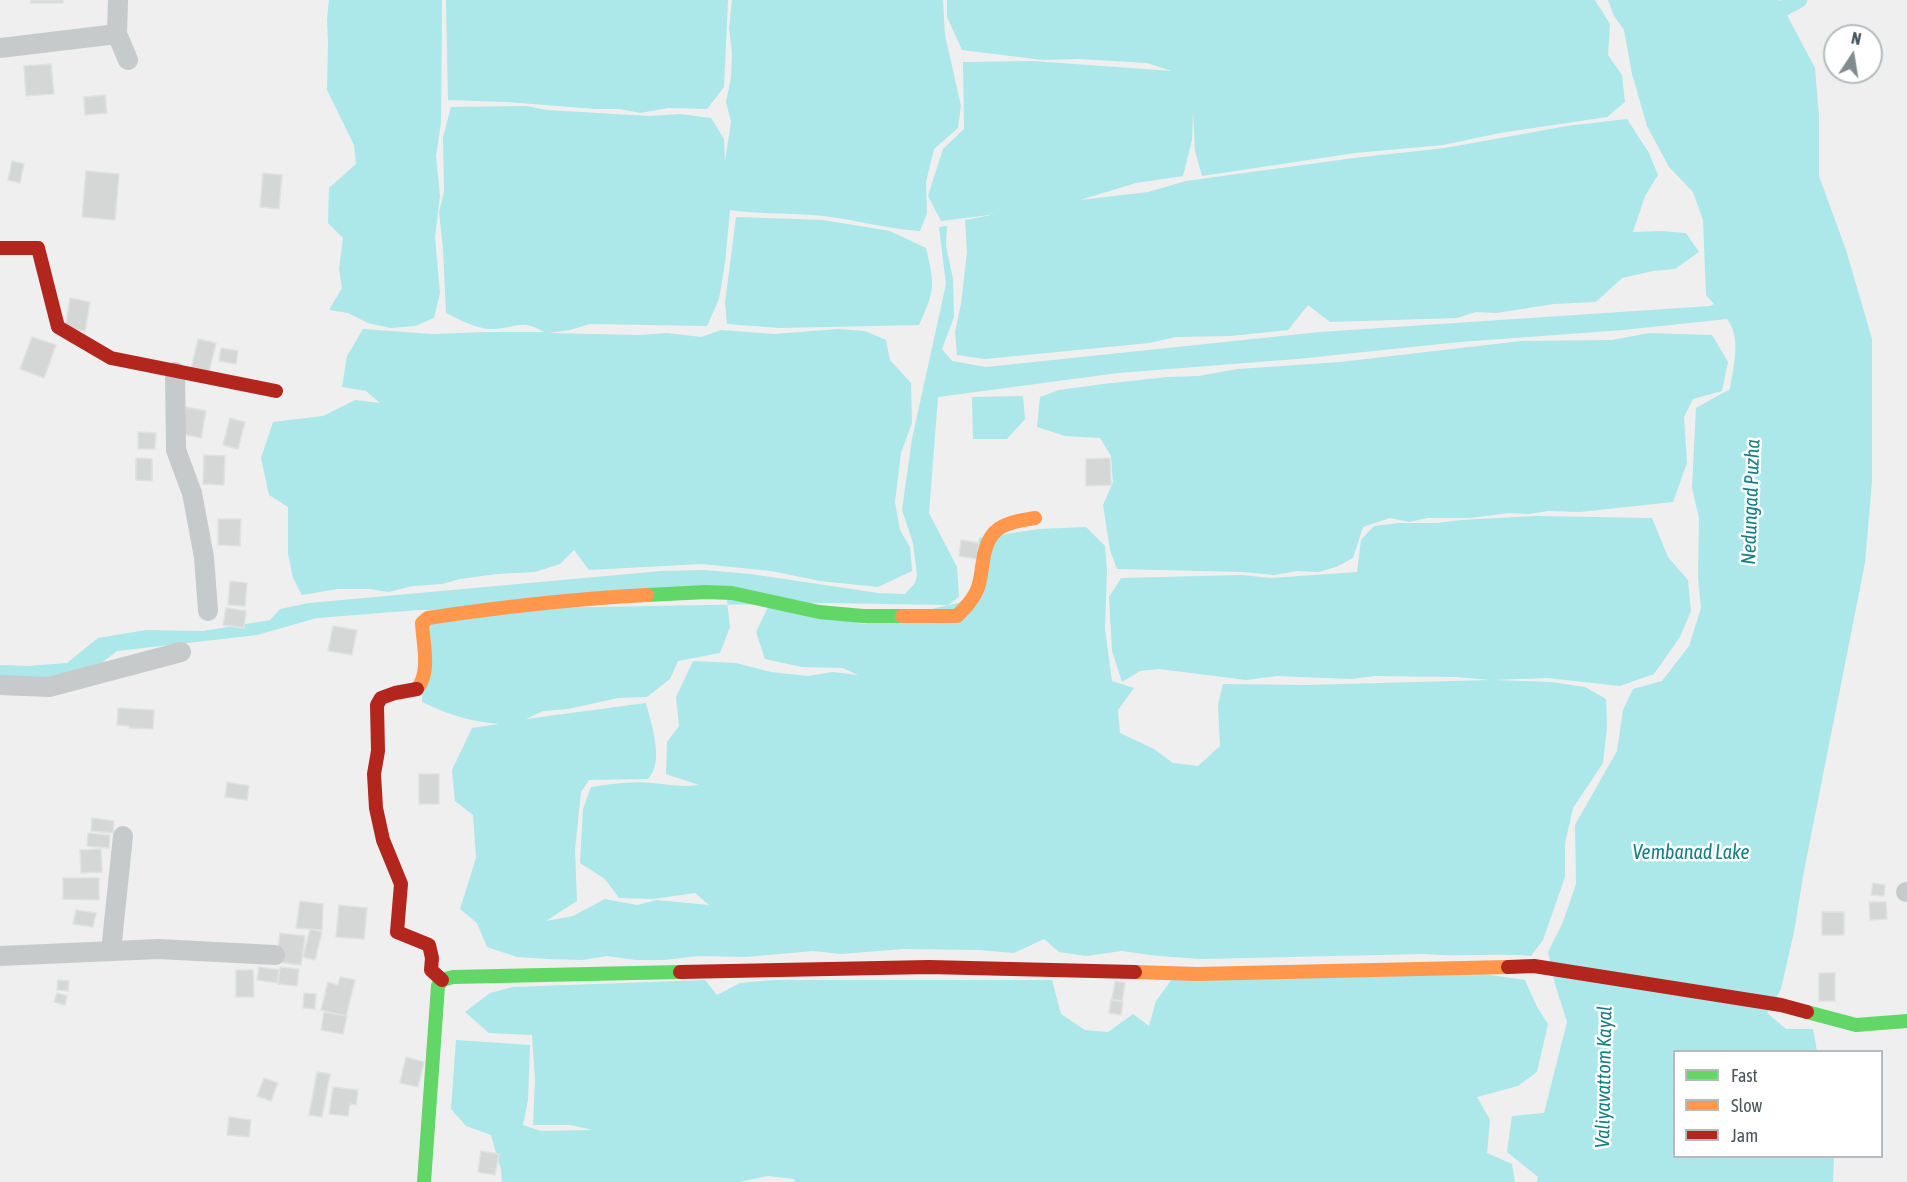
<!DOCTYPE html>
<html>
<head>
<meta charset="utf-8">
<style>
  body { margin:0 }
  #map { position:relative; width:1907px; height:1182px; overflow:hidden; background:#efefef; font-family:"Asap Condensed",sans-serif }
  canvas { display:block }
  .legend { position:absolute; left:1673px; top:1050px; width:210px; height:108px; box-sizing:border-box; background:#fff; border:2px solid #b5bbbd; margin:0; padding:8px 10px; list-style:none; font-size:18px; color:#47555a }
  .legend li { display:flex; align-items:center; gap:12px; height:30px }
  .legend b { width:30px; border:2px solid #b5bbbd }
  .north { position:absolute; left:1823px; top:24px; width:60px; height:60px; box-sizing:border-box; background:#fff; border:2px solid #b5bbbd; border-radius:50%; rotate:12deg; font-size:16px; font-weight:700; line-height:24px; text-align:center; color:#47555a }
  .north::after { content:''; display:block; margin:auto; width:21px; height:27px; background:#828b8e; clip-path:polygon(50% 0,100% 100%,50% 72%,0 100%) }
</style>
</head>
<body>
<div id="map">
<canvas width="1907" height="1182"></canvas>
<ul class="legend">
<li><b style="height:8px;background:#63d668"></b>Fast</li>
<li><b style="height:8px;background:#ff974d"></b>Slow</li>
<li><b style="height:8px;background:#b3261e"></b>Jam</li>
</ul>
<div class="north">N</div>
</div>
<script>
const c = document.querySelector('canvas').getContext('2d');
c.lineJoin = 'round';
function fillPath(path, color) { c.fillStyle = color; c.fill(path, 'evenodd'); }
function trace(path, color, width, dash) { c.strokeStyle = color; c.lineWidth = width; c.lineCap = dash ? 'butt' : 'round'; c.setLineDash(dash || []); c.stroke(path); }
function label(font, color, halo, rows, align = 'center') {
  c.font = font + ' "Asap Condensed",sans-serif'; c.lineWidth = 5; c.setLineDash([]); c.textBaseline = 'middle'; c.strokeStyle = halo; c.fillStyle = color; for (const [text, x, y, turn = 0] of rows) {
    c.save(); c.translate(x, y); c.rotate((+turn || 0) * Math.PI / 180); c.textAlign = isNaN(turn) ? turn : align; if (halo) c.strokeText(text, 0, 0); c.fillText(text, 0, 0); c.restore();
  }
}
const water = new Path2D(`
  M329 0H442L441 123 436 156 440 196 435 237 440 293 434 318 415 326 390 328 368 323 348 313 329 310 342 288 339 269 343 238 328 223 329 188 356 164 354 145 327 90 328 41 327 19Z
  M446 0H728L724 87 707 109 668 108 640 113 620 109H596L507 102 448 100Z
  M732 0H943L945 35 961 106 958 128 934 149 926 182 927 213 920 231C884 229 850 218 814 215 785 213 758 214 730 210L725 263 719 299 707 326 590 324 570 330 549 333 639 335 667 333 701 337 721 330 774 334 838 329 865 331 886 340 890 360 911 383 912 423 901 453 895 502 900 530 910 547 912 571 878 587 820 581 771 571 702 564 589 570 574 550 560 564 535 572 497 574 460 579 442 584 413 586 388 592 370 589H338L302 595 293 578 288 554V507L269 495 261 458 273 422 323 416 355 400 380 403 366 391 342 387 347 356 363 329 432 334 488 332H544C521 319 519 327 495 329 478 330 460 320 446 313L443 249 439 212 444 192 443 137 451 107 526 106 547 110 649 116 680 114 711 118 724 139 725 162 731 122 726 102 731 78 732 53 729 28Z
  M947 0H1595L1610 24 1608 55 1622 75 1625 102 1607 117 1500 133 1443 145 1355 153 1202 176 1195 151 1193 112 1192 140 1183 176 1136 183 1080 200 1148 192 1186 181 1354 158 1445 148 1567 126 1627 119 1649 153 1658 175 1645 196 1633 232 1660 231 1686 233 1699 252 1675 269 1653 271 1622 278 1596 302 1554 304 1496 313 1476 312 1457 318 1330 322 1308 305 1288 330 1231 336 1176 337 1149 343 985 359 957 355 955 332 961 304 967 252 965 220 997 214 941 221 928 196 943 149 964 129 963 62 1033 61 1172 71 1147 63 1079 59 1043 60 962 50 947 17Z
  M1608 0H1779L1815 68 1819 116V176L1846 250 1872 339V481L1865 563 1804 871 1794 932 1781 989 1767 1013 1786 1029H1813L1817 1051 1674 1052V1156L1834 1157 1833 1182H1537L1538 1177 1507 1152 1512 1116 1544 1113 1567 1022 1555 984 1548 952 1563 922 1576 884 1575 825 1617 751 1623 710 1633 689 1662 681 1689 646 1701 608 1698 578 1699 518 1692 488 1696 408 1730 389C1733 367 1742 338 1727 319L1623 330 1460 342 1297 359 1118 373 938 397 929 513 957 567 959 597 948 605 825 603 419 610 317 618 257 635 117 651 77 682 0 681V665L28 666 67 663 98 638 146 630 203 631 270 620 280 609 309 603 661 571 704 570 751 574 878 593 905 594 915 583 917 575 913 543 902 510 912 439 946 284 939 227 947 226 946 246 953 279 954 317 942 349 952 361 986 367 1320 332 1710 306 1714 304 1706 295 1703 220 1693 192 1669 167 1647 126 1632 74 1624 30 1614 16Z
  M736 217 823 220 890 231 926 248C935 286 935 290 919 325L780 328 727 324 725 303Z
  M1649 333 1712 335 1728 362 1722 391 1693 399 1684 417 1687 463 1673 502 1580 512 1548 511 1529 514 1509 513 1470 518H1428L1409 522 1390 518 1363 527 1353 558 1336 567 1318 572 1297 571 1274 575 1243 572 1117 569 1110 550 1103 505 1113 482 1111 456 1100 438 1065 436 1037 427 1040 397 1059 390 1103 384 1168 377 1198 376 1238 369 1340 362 1521 341 1612 340Z
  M1023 396 1025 419 1007 439H973L972 397Z
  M1536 516 1652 518 1668 557 1688 580 1691 611 1680 637 1654 674 1620 686 1547 678 1494 680 1551 682 1585 687 1606 699 1607 727 1603 763 1573 808 1565 843V877L1543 940 1531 956C1495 953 1460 957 1424 954L1202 959 1158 956 1122 951 1086 956 1059 952 1044 939 1014 953 978 950 903 949 841 954 813 951 746 957 699 956 664 960H636L607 956 583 960 548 959 517 957 487 947 477 923 460 909 476 858 473 815 455 801 452 770 472 728 499 724C469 721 449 715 422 702L426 621 726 592 730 627 720 653 678 661 670 679 647 697 618 698 568 709 543 711 526 719 646 703C651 724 665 762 648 779L589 780 581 792 575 850 577 901 546 921 573 916 605 899 637 905 657 900 709 905 695 893 653 899 619 898 605 879 580 863 583 809 591 787C611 784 632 781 652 783 671 785 680 787 699 785L666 774 667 742 679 726 676 697 693 661 736 663 771 672 808 676 833 672 858 675 843 668 802 667 765 659 756 632 770 603 863 624 972 600 979 538 1039 529 1086 527 1105 546 1107 571 1105 629 1112 681 1134 688 1118 710 1120 733 1154 749 1173 763 1198 766 1220 746 1218 705 1223 684 1307 685 1490 680 1456 677 1375 676 1351 679 1277 676 1246 680 1159 669 1140 671 1122 682 1112 651 1109 597 1121 578 1241 575 1271 578 1357 572 1361 540 1374 526 1399 523H1437L1461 520Z
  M1484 974 1525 980 1537 1007 1548 1024 1537 1072 1518 1086 1477 1097 1490 1120 1487 1153 1512 1164 1515 1182H795L794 1179 768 1176 739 1182H502L501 1170 491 1135 466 1126 451 1109 456 1040 530 1045 528 1100 523 1125 541 1131 593 1130 570 1125H533L535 1080 532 1035 489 1033 465 1012 490 993 513 987 705 980 717 995 740 983 774 980H1052L1061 1014 1085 1030 1108 1032 1133 1014 1149 1026 1156 1001 1172 979Z`);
const canal = new Path2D(`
  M1763 14 1784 8 1799 0`);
const building = new Path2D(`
  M31 0H63V3H31Z
  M51 64 54 94 26 96 24 66Z
  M105 95 107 113 85 115 84 97Z
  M12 161 24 164 20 183 8 180Z
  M86 171 119 174 115 220 82 217Z
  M263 173 282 175 279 209 260 207Z
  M70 298 90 302 85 331 65 328Z
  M32 337 56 345 44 378 20 369Z
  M198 339 216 343 209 372 191 369Z
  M221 348 238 351 236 364 219 361Z
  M186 407 206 411 201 438 181 434Z
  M230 418 245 422 238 449 223 445Z
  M138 432 156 433 155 449H138Z
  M204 455 225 456 224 485 203 484Z
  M136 458 152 459V481L136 480Z
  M1110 458 1111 485 1086 486V459Z
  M218 519H241L240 546 218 545Z
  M961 540 979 543 977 559 959 556Z
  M230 581 247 583 245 606 228 605Z
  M226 608 246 611 244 628 223 625Z
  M333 626 357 630 352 655 328 651Z
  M118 708 154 710 153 729 129 728V726L117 725Z
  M419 774H439V804H419Z
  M227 782 249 786 247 800 225 797Z
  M92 818 114 821 113 833 91 831Z
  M88 833 110 835 109 848 87 846Z
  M101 849 102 872 81 873 80 850Z
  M63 878H99V900L63 899Z
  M1873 883 1885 885 1884 896 1871 895Z
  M300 901 323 904 322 930 296 928Z
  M1869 902H1886L1887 919 1870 920Z
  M339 905 367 908 364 939 336 937Z
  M76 910 96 913 93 927 73 924Z
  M1822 912H1844V935H1822Z
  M310 929 322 932 315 960 303 957Z
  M280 933 305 936 301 965 276 962Z
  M259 967 279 970 277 983 257 980Z
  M280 967 299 969 297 986 278 984Z
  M236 970H253L254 997H236Z
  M1819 973H1835V1001H1819Z
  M340 977 355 980 346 1016 321 1010 328 982 338 985Z
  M58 980 69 981 68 991 57 990Z
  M1115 981 1125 983 1122 1001 1112 999Z
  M57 993 67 996 65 1005 54 1002Z
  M304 993 316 994 315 1009 303 1008Z
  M1111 1000 1123 1002 1121 1015 1109 1013Z
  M324 1012 347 1016 343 1034 321 1030Z
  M406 1057 424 1062 418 1087 400 1083Z
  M317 1072 330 1074 322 1117 309 1115Z
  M264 1078 278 1083 271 1101 257 1096Z
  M333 1087 358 1090 356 1105 350 1104 348 1116 329 1114Z
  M229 1117 251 1120 249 1137 227 1135Z
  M481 1151 499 1154 495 1175 478 1172Z`);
const street = new Path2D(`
  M117 34 128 60
  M0 48 117 34 118 0
  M175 372 176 450 192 493 204 557 208 611
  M0 685 49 687 181 652
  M1906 892H1907
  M111 951 123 836
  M0 956 158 949 275 955`);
const fast = new Path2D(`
  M647 595 706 592 732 593 819 612 863 616H902
  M1807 1012 1856 1025 1907 1021
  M424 1182 438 986 442 980 453 977 680 972`);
const slow = new Path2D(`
  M902 616H957C965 608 973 600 977 590 981 581 981 571 983 561 988 526 1004 523 1035 518
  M417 689C431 672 423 644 422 623L428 618C501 607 573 599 647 595
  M1135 972 1197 974 1508 967`);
const jam = new Path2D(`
  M0 248H38L58 327 111 358 276 391
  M417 689 395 693 381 698 377 705 378 751 374 774 376 808 383 840 401 884 397 932 429 945 432 958 431 970 442 980
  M1508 967 1534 966 1781 1005 1807 1012
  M680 972 929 967 1135 972`);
const waterNames = [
  ["Nedungad Puzha",1751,502,-88],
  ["Vembanad Lake",1691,853],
  ["Valiyavattom Kayal",1604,1077,-89]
];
fillPath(water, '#ace7e9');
trace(canal, '#ace7e9', 16);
fillPath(building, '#d5d7d7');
trace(building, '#e0e1e2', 1.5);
trace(street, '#c6cacb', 20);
trace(fast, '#63d668', 14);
trace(slow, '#ff974d', 14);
trace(jam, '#b3261e', 14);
label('italic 20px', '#158083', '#fff', waterNames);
</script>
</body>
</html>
